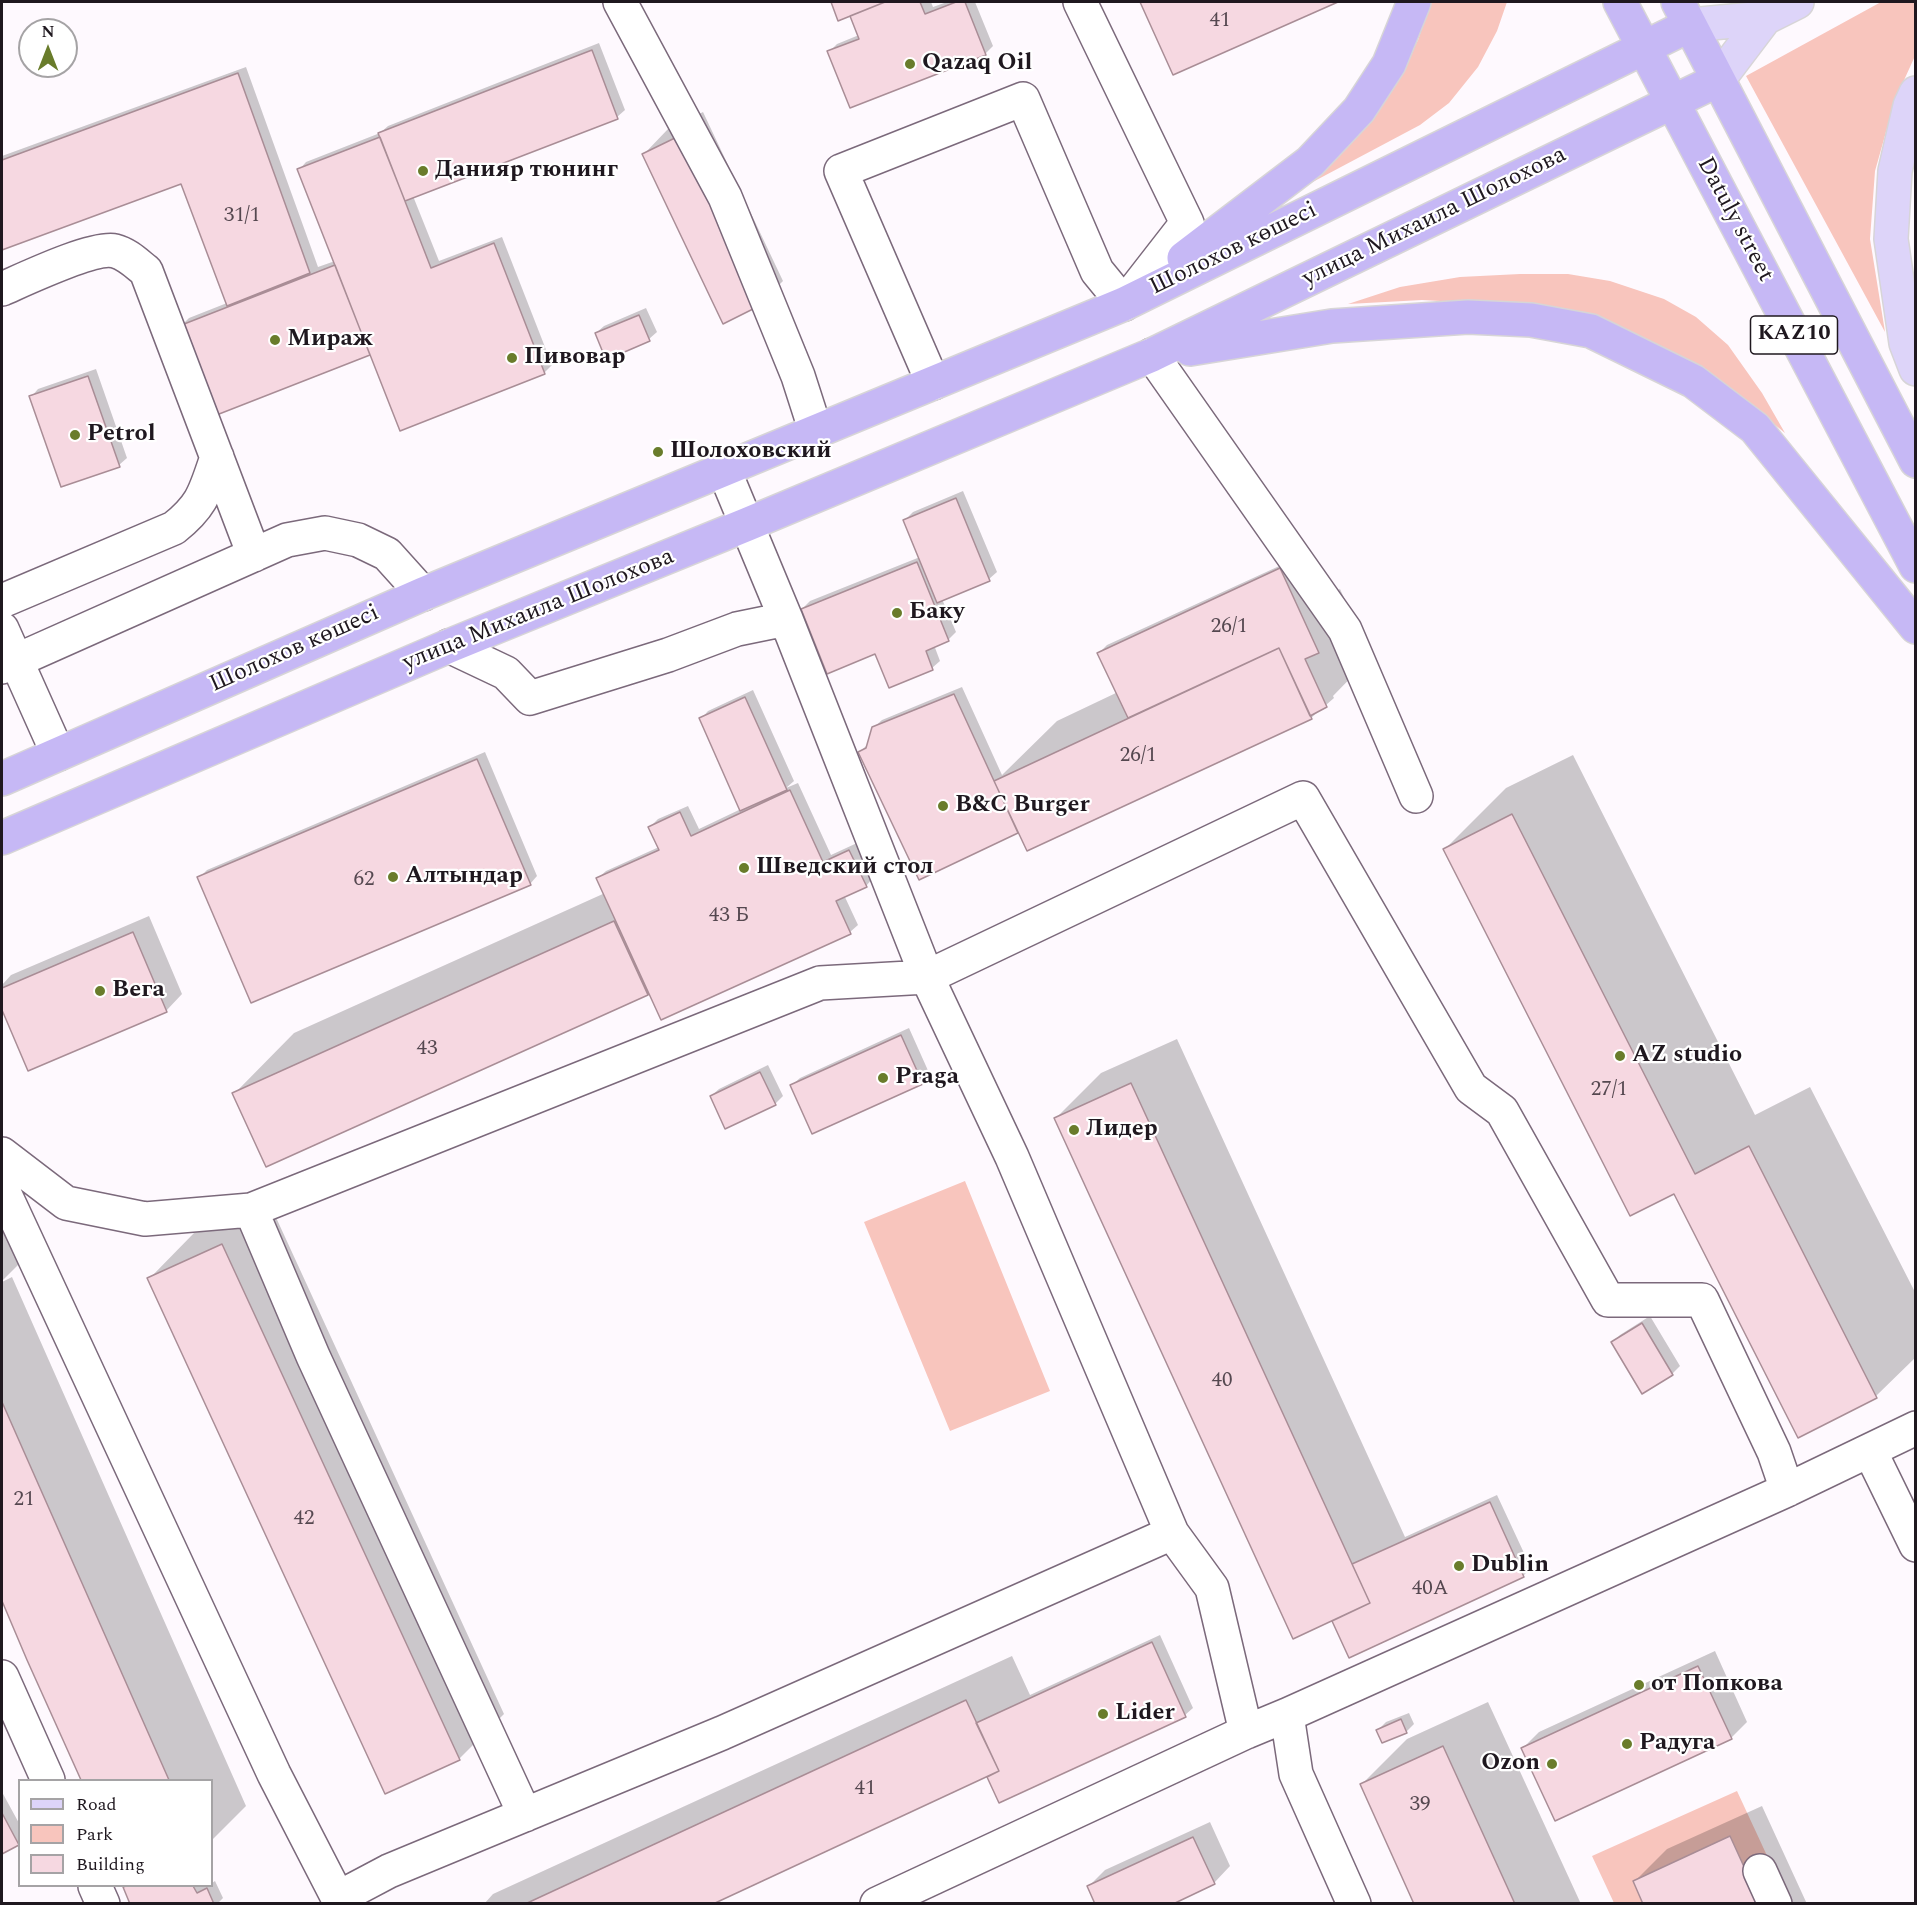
<!DOCTYPE html>
<html>
<head>
<meta charset="utf-8">
<style>
  body { margin:0 }
  #map { position:relative; width:1917px; height:1905px; overflow:hidden; background:#fef9fe; font-family:Spectral,serif }
  canvas { display:block }
  .frame { position:absolute; inset:0; border:3px solid #1f181f; pointer-events:none }
  .legend { position:absolute; left:18px; top:1779px; width:195px; height:108px; box-sizing:border-box; background:#fff; border:2px solid #a5a3a5; margin:0; padding:8px 10px; list-style:none; font-size:18px; color:#1f181f }
  .legend li { display:flex; align-items:center; gap:12px; height:30px }
  .legend b { width:30px; border:2px solid #a5a3a5 }
  .north { position:absolute; left:18px; top:18px; width:60px; height:60px; box-sizing:border-box; background:#fff; border:2px solid #a5a3a5; border-radius:50%; rotate:0deg; font-size:16px; font-weight:700; line-height:24px; text-align:center; color:#1f181f }
  .north::after { content:''; display:block; margin:auto; width:21px; height:27px; background:#697c2b; clip-path:polygon(50% 0,100% 100%,50% 72%,0 100%) }
</style>
</head>
<body>
<div id="map">
<canvas width="1917" height="1905"></canvas>
<div class="frame"></div>
<ul class="legend">
<li><b style="height:8px;background:#ddd4f9"></b>Road</li>
<li><b style="height:16px;background:#f8c5bd"></b>Park</li>
<li><b style="height:16px;background:#f6d8e1"></b>Building</li>
</ul>
<div class="north">N</div>
</div>
<script>
const c = document.querySelector('canvas').getContext('2d');
c.lineJoin = 'round';
function fillPath(path, color) { c.fillStyle = color; c.fill(path, 'evenodd'); }
function trace(path, color, width, dash) { c.strokeStyle = color; c.lineWidth = width; c.lineCap = dash ? 'butt' : 'round'; c.setLineDash(dash || []); c.stroke(path); }
function label(font, color, halo, rows, align = 'center') {
  c.font = font + ' Spectral,serif'; c.lineWidth = 4.5; c.setLineDash([]); c.textBaseline = 'middle'; c.strokeStyle = halo; c.fillStyle = color; for (const [text, x, y, turn = 0] of rows) {
    c.save(); c.translate(x, y); c.rotate((+turn || 0) * Math.PI / 180); c.textAlign = isNaN(turn) ? turn : align; if (halo) c.strokeText(text, 0, 0); c.fillText(text, 0, 0); c.restore();
  }
}
const green = new Path2D(`
  M1431 2H1507L1497 31 1478 67 1449 103 1420 125 1292 193 1397 81 1418 40Z
  M1881 2H1915V56L1895 100 1875 171 1870 239 1885 332 1746 76Z
  M1520 274H1568L1610 281 1664 299 1696 317 1728 345 1762 393 1785 433 1735 392 1478 303 1422 300 1348 304 1400 287 1460 277Z
  M965 1181 1050 1391 950 1431 864 1222Z
  M1737 1791 1789 1903H1614L1592 1856Z`);
const shadow = new Path2D(`
  M832 2H931L933 7 947 2H975L993 46 985 54 829 52 837 44 859 35 851 14 839 19Z
  M1141 2H1334L1174 73Z
  M599 43 625 110 617 117 413 196 439 261 502 237 552 365 544 373 371 353 215 414 181 326 189 318 227 303 182 182 2 248V156L246 67 318 267 335 261 299 170 306 162 380 133 388 126Z
  M703 112 783 281 759 305 644 154 668 129Z
  M646 308 657 332 649 339 596 333 604 326Z
  M96 369 127 458 119 465 31 397 38 389Z
  M963 491 997 572 989 579 942 599 956 632 948 640 934 645 940 661 932 668 876 652 802 609 810 601 920 557 905 520 913 512Z
  M1288 562 1307 604 1340 589 1371 657 1333 696 1334 698 1311 718 1017 832 860 752 868 744 873 728 882 720 962 687 1002 775 1057 721 1118 692 1099 653 1107 645Z
  M753 690 794 781 786 788 798 783 831 855 857 843 873 878 866 886 844 895 858 925 850 932 650 991 647 994 234 1094 294 1033 605 893 598 878 606 871 659 847 650 827 658 819 688 806 699 829 741 809 701 719 708 711Z
  M485 752 537 876 530 884 199 878 207 870Z
  M1573 755 1755 1115 1810 1087 1916 1294V1357L1876 1396 1798 1436 1674 1192 1445 849 1506 788Z
  M149 916 182 994 166 1011 28 1069 2 1007V985L11 975Z
  M909 1028 930 1075 922 1083 813 1132 792 1085 800 1078Z
  M1177 1039 1405 1537 1497 1495 1531 1568 1523 1576 1350 1656 1333 1619 1056 1118 1101 1073Z
  M768 1065 783 1096 775 1104 711 1096 719 1089Z
  M268 1200 504 1714 459 1759 149 1279 194 1233Z
  M2 1219 21 1262 2 1281Z
  M12 1277 246 1806 212 1840V1780H82L2 1598V1282Z
  M1650 1316 1680 1366 1672 1374 1613 1342 1620 1335Z
  M1160 1635 1193 1708 1185 1715 1000 1801 988 1775 709 1904H484L493 1894 1012 1656 1030 1695Z
  M1715 1651 1747 1722 1731 1738 1523 1748 1539 1732Z
  M1488 1702 1581 1904H1416L1361 1785 1407 1739Z
  M1409 1713 1414 1724 1406 1732 1378 1730 1386 1722Z
  M2 1792 20 1825V1842L2 1853Z
  M1762 1806 1807 1904H1645L1635 1881 1667 1849Z
  M1210 1822 1230 1866 1214 1883 1089 1886 1105 1870Z
  M215 1881 223 1898 217 1904H132L125 1888 127 1886H212V1883Z`);
const building = new Path2D(`
  M831 2H885L838 21Z
  M885 2H920L925 14 956 2H965L986 55 850 108 827 51 859 39 850 16Z
  M1140 2H1338L1173 75Z
  M592 50 618 119 405 201 378 133Z
  M238 73 310 273 227 306 181 184 2 250V160Z
  M679 136 759 306 723 324 642 154Z
  M380 137 431 268 494 243 545 374 400 431 297 169Z
  M335 265 370 355 214 416 179 326Z
  M639 315 650 341 606 360 595 333Z
  M88 376 120 467 61 487 29 396Z
  M956 498 990 581 937 603 903 520Z
  M917 562 949 641 926 651 933 670 889 688 875 654 827 674 801 609Z
  M1280 568 1319 653 1305 659 1327 707 1310 716 1279 648 1128 718 1097 653Z
  M1279 648 1312 719 1027 851 994 781Z
  M954 694 1018 833 919 880 858 752 866 748 872 727Z
  M745 697 787 790 740 811 699 718Z
  M477 759 531 885 251 1003 197 877Z
  M790 790 823 862 849 850 867 887 836 901 851 934 661 1020 596 878 659 850 648 827 665 819 680 812 691 836Z
  M1512 814 1695 1174 1749 1146 1877 1398 1798 1438 1674 1194 1630 1216 1443 849Z
  M614 921 648 995 266 1167 232 1093Z
  M133 932 167 1012 28 1071 2 1010V988Z
  M901 1035 923 1084 812 1134 790 1085Z
  M760 1072 776 1105 725 1129 710 1096Z
  M1131 1083 1370 1603 1293 1639 1054 1118Z
  M222 1244 460 1760 385 1794 147 1278Z
  M1642 1323 1673 1375 1642 1394 1611 1342Z
  M2 1402 169 1780H81L27 1660 2 1601Z
  M1490 1502 1524 1577 1349 1658 1332 1621 1370 1603 1352 1564Z
  M1152 1642 1186 1717 999 1803 987 1777 999 1771 976 1723Z
  M1698 1666 1732 1739 1555 1821 1521 1748Z
  M966 1700 999 1771 713 1904H525Z
  M1401 1719 1407 1733 1382 1743 1376 1730Z
  M1443 1746 1515 1904H1414L1360 1784Z
  M2 1813 19 1845 2 1854Z
  M1730 1836 1761 1904H1643L1633 1881Z
  M1193 1837 1215 1884 1173 1904H1095L1087 1886Z
  M126 1886H193L197 1893 207 1888 214 1904H130L123 1887Z`);
const minor = new Path2D(`
  M620 2 725 197 798 376 816 432
  M2 289C25 279 94 246 115 251 127 254 137 264 146 271L254 555
  M1152 355 1345 630 1416 796
  M933 383 841 171 1023 99 1097 271 1124 304 1187 223 1080 2
  M724 470 786 619 927 977 1303 798 1471 1088 1502 1111 1608 1300H1702L1774 1452 1787 1490
  M2 601 174 528C203 505 205 492 217 457
  M2 629 58 754
  M449 646 506 673 530 698 668 655 737 629 786 619
  M2 667 287 540 325 533 358 540 387 554 423 594
  M2 1154 66 1203 145 1219 251 1210 820 983 927 977 1012 1157 1172 1533
  M2 1188 274 1774 341 1904
  M251 1210 313 1356 525 1815
  M1870 1451 1916 1545
  M2 1677 48 1780
  M1287 1715 1296 1774 1354 1904
  M1760 1871 1775 1904
  M95 1886 103 1904
  M338 1898 389 1871 722 1733 1172 1533 1212 1588 1246 1732
  M877 1904 1246 1732 1287 1715 1787 1490 1916 1428`);
const major = new Path2D(`
  M1690 25 1765 18 1797 2
  M1718 80 1765 18
  M1916 93 1910 106 1895 171 1891 239 1906 343 1916 369`);
const highway = new Path2D(`
  M1620 2 1916 566
  M1678 2 1916 461
  M1184 258 1310 162 1359 110 1389 64 1414 2
  M1190 349 1332 326 1468 317 1531 320 1591 331 1693 381 1755 428 1916 627
  M2 779 423 594 1124 304 1690 25
  M2 838 449 646 748 524 1152 355 1718 80`);
const markers = [
  [910,64,6,"#697c2b"],
  [423,171,6,"#697c2b"],
  [275,340,6,"#697c2b"],
  [512,358,6,"#697c2b"],
  [75,435,6,"#697c2b"],
  [658,452,6,"#697c2b"],
  [897,613,6,"#697c2b"],
  [943,806,6,"#697c2b"],
  [744,868,6,"#697c2b"],
  [393,877,6,"#697c2b"],
  [100,991,6,"#697c2b"],
  [1620,1056,6,"#697c2b"],
  [883,1078,6,"#697c2b"],
  [1074,1130,6,"#697c2b"],
  [1459,1566,6,"#697c2b"],
  [1639,1685,6,"#697c2b"],
  [1103,1714,6,"#697c2b"],
  [1627,1744,6,"#697c2b"],
  [1552,1764,6,"#697c2b"]
];
const numberNames = [
  ["41",1220,22],
  ["31/1",242,217],
  ["26/1",1229,628],
  ["26/1",1138,757],
  ["62",364,881],
  ["43 Б",729,917],
  ["43",427,1050],
  ["27/1",1609,1091],
  ["40",1222,1382],
  ["21",24,1501],
  ["42",304,1520],
  ["40А",1430,1590],
  ["41",865,1790],
  ["39",1420,1806]
];
const shields = [
  [1794,335,87]
];
const shieldNames = [
  ["KAZ10",1794,335]
];
const poiNames = [
  ["Qazaq Oil",922,64],
  ["Данияр тюнинг",435,171],
  ["Мираж",287,340],
  ["Пивовар",524,358],
  ["Petrol",87,435],
  ["Шолоховский",670,452],
  ["Баку",909,613],
  ["B&C Burger",955,806],
  ["Шведский стол",756,868],
  ["Алтындар",405,877],
  ["Вега",112,991],
  ["AZ studio",1632,1056],
  ["Praga",895,1078],
  ["Лидер",1086,1130],
  ["Dublin",1471,1566],
  ["от Попкова",1651,1685],
  ["Lider",1115,1714],
  ["Радуга",1639,1744],
  ["Ozon",1540,1764,"right"]
];
const streetNames = [
  ["улица Михаила Шолохова",1435,218,-26],
  ["Datuly street",1734,220,62],
  ["Шолохов көшесі",1234,250,-26],
  ["улица Михаила Шолохова",539,611,-22],
  ["Шолохов көшесі",295,650,-24]
];
fillPath(green, '#f8c5bd');
fillPath(shadow, '#0003');
fillPath(building, '#f6d8e1');
trace(building, '#a98d96', 1.5);
trace(minor, '#7b697b', 36);
trace(major, '#d7d5d7', 36);
trace(highway, '#d7d5d7', 36);
trace(minor, '#fff', 33);
trace(major, '#ddd4f9', 33);
trace(highway, '#c6b8f5', 33);
for (const [x, y, r, color] of markers) { const dot = new Path2D(); dot.arc(x, y, r, 0, 2 * Math.PI); c.fillStyle = color; c.fill(dot); trace(dot, '#fff', 2); }
label('21px', '#554850', null, numberNames);
for (const [x, y, w] of shields) { const box = new Path2D(); box.roundRect(x - w / 2, y - 19, w, 38, 4.5); c.fillStyle = '#fff'; c.fill(box); trace(box, '#1f181f', 1.5); }
label('bold 22px', '#1f181f', null, shieldNames);
label('bold 24px', '#1f181f', '#fff', poiNames, 'left');
label('24px', '#1f181f', '#fff', streetNames);
</script>
</body>
</html>
